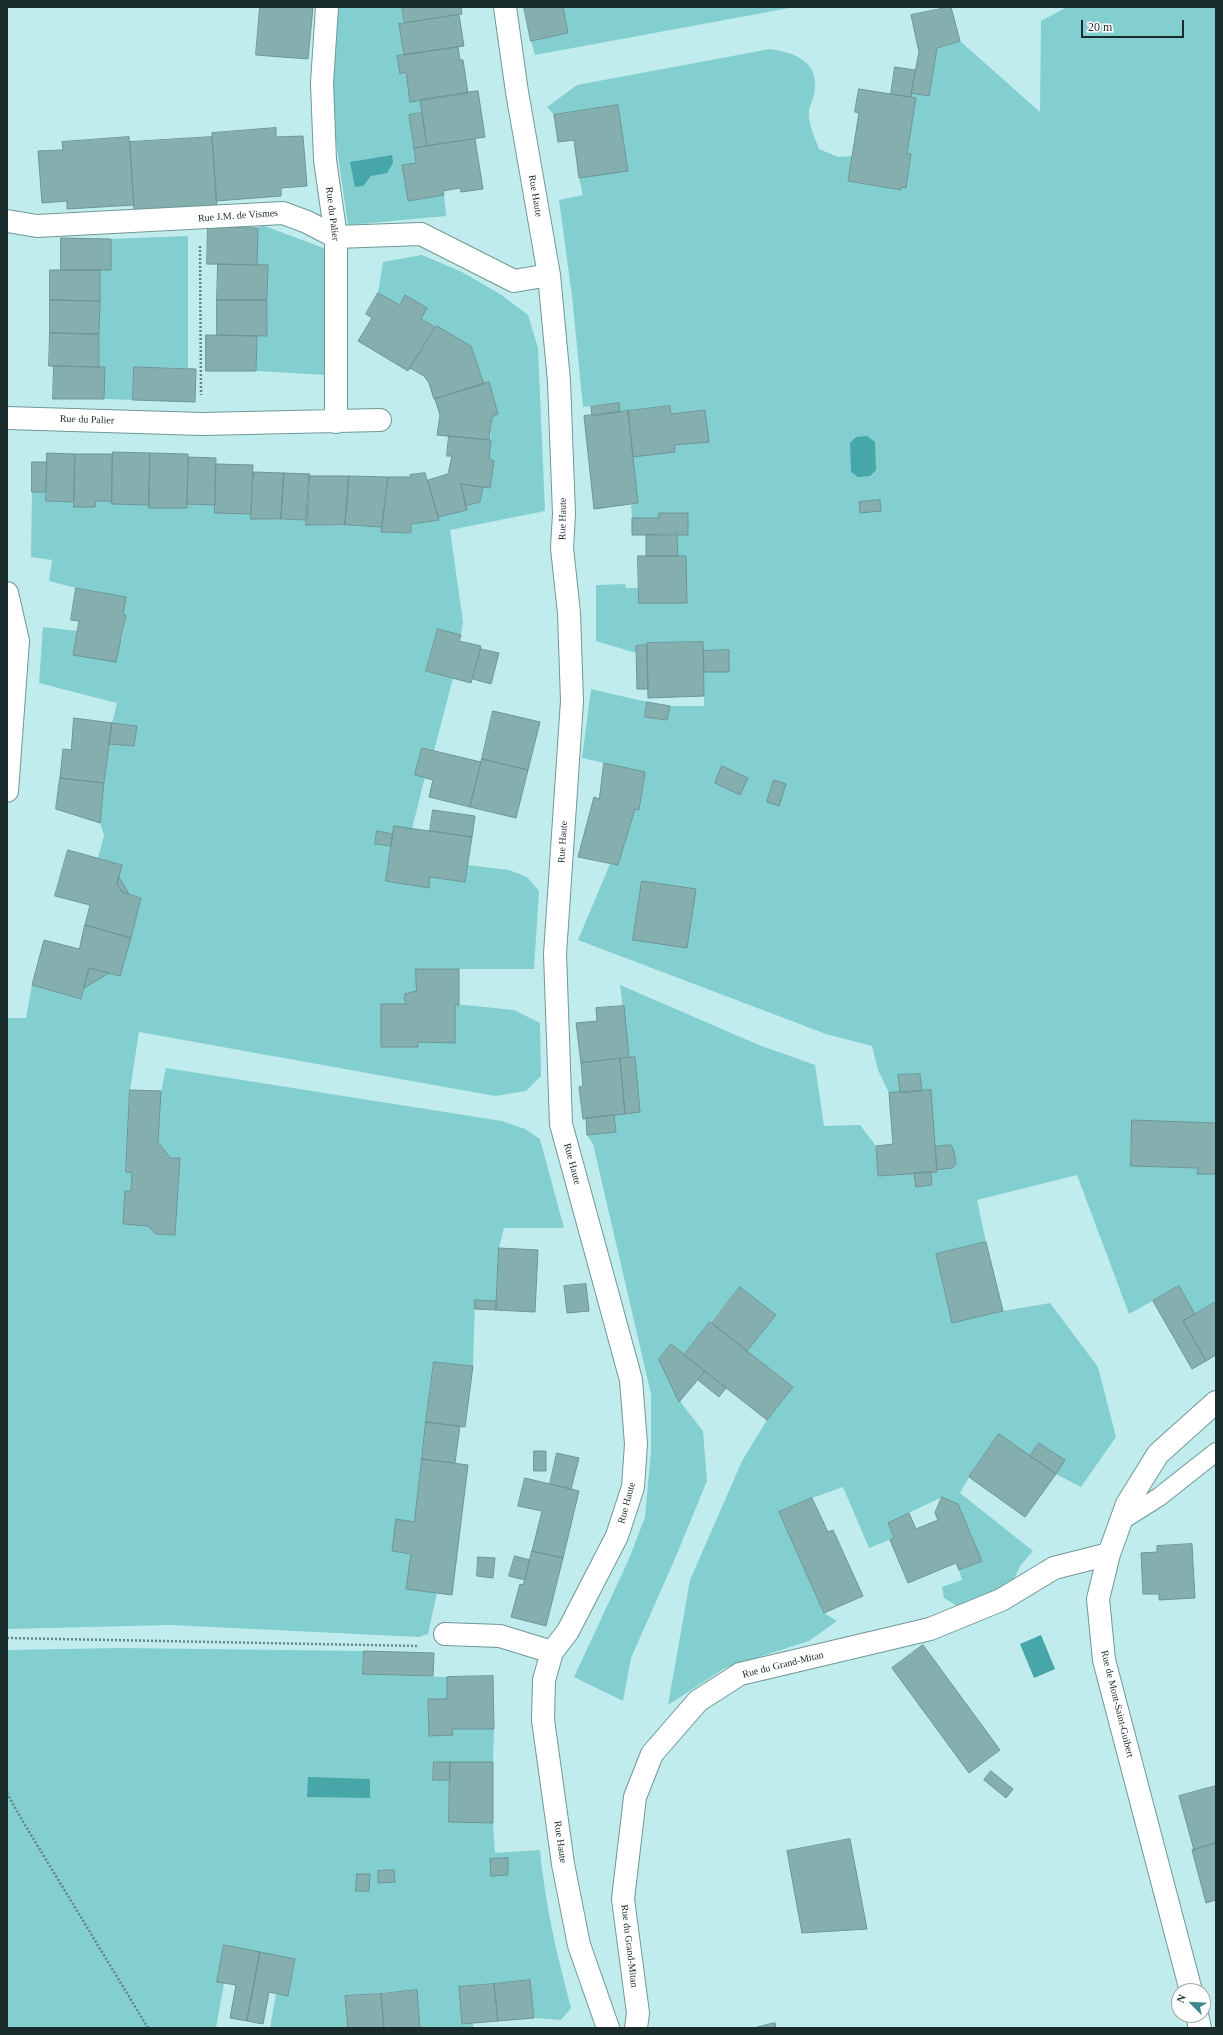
<!DOCTYPE html>
<html>
<head>
<meta charset="utf-8">
<style>
  body { margin:0 }
  #map { position:relative; width:1223px; height:2035px; overflow:hidden; background:#c1eced; font-family:Georgia,serif }
  canvas { display:block }
  .frame { position:absolute; inset:0; border:8px solid #1a2b2b; pointer-events:none }
  .north { position:absolute; left:1171px; top:1983px; width:40px; height:40px; box-sizing:border-box; background:#fff; border:1px solid #a3aaaa; border-radius:50%; rotate:294deg; font-size:11px; font-weight:700; line-height:16px; text-align:center; color:#1a2b2b }
  .north::after { content:''; display:block; margin:auto; width:14px; height:18px; background:#408889; clip-path:polygon(50% 0,100% 100%,50% 72%,0 100%) }
  .scale { position:absolute; left:1081px; top:20px; width:103px; height:18px; box-sizing:border-box; border:2px solid #1a2b2b; border-top:0; padding-left:5px; font-size:12px; line-height:14px; white-space:nowrap; color:#1a2b2b; -webkit-text-stroke:3px #fff; paint-order:stroke }
</style>
</head>
<body>
<div id="map">
<canvas width="1223" height="2035"></canvas>
<div class="frame"></div>
<div class="north">N</div>
<div class="scale">20 m</div>
</div>
<script>
const c = document.querySelector('canvas').getContext('2d');
c.lineJoin = 'round';
function fillPath(path, color) { c.fillStyle = color; c.fill(path, 'evenodd'); }
function trace(path, color, width, dash) { c.strokeStyle = color; c.lineWidth = width; c.lineCap = dash ? 'butt' : 'round'; c.setLineDash(dash || []); c.stroke(path); }
function label(font, color, halo, rows, align = 'center') {
  c.font = font + ' Georgia,serif'; c.lineWidth = 3; c.setLineDash([]); c.textBaseline = 'middle'; c.strokeStyle = halo; c.fillStyle = color; for (const [text, x, y, turn = 0] of rows) {
    c.save(); c.translate(x, y); c.rotate((+turn || 0) * Math.PI / 180); c.textAlign = isNaN(turn) ? turn : align; if (halo) c.strokeText(text, 0, 0); c.fillText(text, 0, 0); c.restore();
  }
}
const green = new Path2D(`
  M334 7H402L405 23 399 25 404 55 397 56 400 73 406 72 410 101 420 100 422 113 409 115 416 163 402 165 408 201 444 195 446 216 348 225 332 113Z
  M563 7H795L535 55 531 41 568 33Z
  M1067 7H1216V1123L1133 1120 1131 1165 1198 1168V1174H1216V1302L1195 1314 1179 1286 1129 1314 1077 1175 977 1200 986 1242 936 1254 952 1323 1003 1311 1050 1303 1098 1367 1116 1437 1081 1487 1056 1474 1065 1460 1039 1443 1030 1456 969 1477 960 1493 1033 1551 1020 1566 1012 1584 959 1607 944 1598 942 1587 962 1580 959 1570 982 1561 958 1504 942 1497 888 1523 894 1538 869 1548 843 1487 812 1498 779 1512 824 1613 837 1621 809 1641 725 1668 668 1705 690 1580 742 1461 767 1420 793 1387 747 1351 776 1315 740 1287 684 1355 671 1344 659 1360 682 1404 703 1431 707 1481 674 1561 631 1658 623 1701 574 1677 629 1559 645 1517 651 1451V1394L593 1144 587 1135 616 1132 614 1115 640 1112 635 1057H629L620 985 759 1045 815 1065 824 1126 860 1125 876 1146 878 1176 914 1173 916 1186 932 1185 931 1172 952 1168 956 1164 954 1151 951 1145 935 1147 922 1091 920 1074 898 1075 900 1093H889L878 1070 872 1046 826 1034 578 940 610 864 618 865 635 809H639L645 772 582 758 591 689 647 702 645 717 667 720 670 706H704V672L729 671 728 650 703 651 702 642 647 643V645L636 646V653L596 641V585L625 584 626 588H638L639 603H686V556H678L677 534 659 513V518H632L631 505 638 503 633 457 675 452 674 445 708 442 705 410 671 414 670 406 620 412 619 403 583 407 572 296 559 200 583 195 579 178 628 170 618 105 554 115 547 107 577 85 770 49C796 53 821 62 814 95 813 100 810 105 809 110 807 121 815 138 819 149L838 157 852 156 848 181 901 190V187H906L911 154 907 153 916 98 911 97V93L929 96 937 48 960 41 1040 112 1041 21Z
  M262 225 326 249 325 375 256 371 257 336H267L268 265H257L258 228Z
  M188 236V368L134 367 133 400 104 399 105 367H99L100 270H111V239Z
  M422 255 462 272 500 294 528 315 538 348 545 511 450 530 463 622 461 635 438 629 426 671 453 678 434 751 422 748 415 775 425 777 412 829 393 834 377 831 375 844 391 846 387 881 429 888 430 877 465 882 468 865 509 870 527 877 539 891 534 969H416V991L405 994 404 999 407 1004 382 1047H417L418 1042 455 1043V1004L514 1010 540 1023 541 1076 526 1091 495 1096 139 1032 130 1090 126 1172 132 1173 131 1191H125L123 1224 148 1226 156 1234 175 1235 180 1159 170 1158 158 1142 161 1091 166 1068 502 1121 525 1129 540 1139 564 1228H504L499 1248 497 1301 475 1300 473 1366 434 1362 414 1522 396 1520 392 1551 411 1554 406 1589 437 1593 428 1634 419 1637 171 1625 7 1629V1018H26L32 985 81 999 84 988 109 973 120 976 141 898 129 894 119 877 122 865 98 858 104 835 100 823 109 744 134 746 137 726 112 723 117 703 39 683 43 627 77 631 73 655 122 640 126 616 123 615 126 597 76 588 49 581 52 560 31 557 32 492H46V501L74 502 75 507H95L96 501H112V504L149 505V508H187V504L215 505V513L251 514V519L307 520V525L382 527 381 532 411 533V524L439 520 438 517 480 502 489 459 492 417 484 384 471 346 421 319 405 296 400 305 378 293 383 262Z
  M121 1648 364 1651 363 1674 447 1677V1699H428L429 1736 452 1735V1729H494L493 1762H434L433 1779 450 1780 449 1822 493 1823 495 1853 540 1850C545 1904 557 1955 571 2008L561 2020 534 2018 530 1980 459 1987 462 2024H473V2028H420L417 1990 345 1996 348 2028H270L276 1994 288 1996 295 1959 225 1945 218 1982 224 1983 216 2028H7V1650Z`);
const water = new Path2D(`
  M392 155 393 163 387 173 371 176 363 186 355 187 350 162Z
  M867 436 875 442 876 470 870 476 858 477 851 472 850 443 856 437Z
  M1041 1635 1055 1669 1034 1678 1020 1644Z
  M308 1777 370 1779V1798L307 1797Z`);
const building = new Path2D(`
  M260 7H313L308 59 256 55Z
  M402 7H461L462 14 405 23Z
  M524 7H563L568 33 531 41Z
  M951 7 960 41 937 48 929 96 911 93 919 52 911 15Z
  M459 15 464 46 404 55 399 24Z
  M458 47 460 60H463L468 93 410 102 406 72 400 74 397 56Z
  M895 67 915 70 911 97 891 94Z
  M859 89 916 98 907 153 911 154 906 188 901 187V190L848 181 859 113 855 112Z
  M478 91 485 137 427 146 420 100Z
  M618 105 628 171 579 178 574 140 558 142 554 115Z
  M422 113 427 146 414 148 409 115Z
  M276 128V137L303 136 307 186 281 188V196L216 201 212 133Z
  M129 137 134 205 67 209V201L42 203 38 151 63 150 62 142Z
  M212 137 217 205 134 211 130 142Z
  M475 139 483 189 461 192 460 188 443 191 444 195 408 201 402 165 416 163 414 148Z
  M208 227 258 228 257 265 207 264Z
  M61 238 111 239V270H61Z
  M218 264 268 265 267 300H217Z
  M50 270H100V301L50 300Z
  M378 293 400 305 405 295 427 308 421 319 435 327 408 371 358 341 372 318 366 314Z
  M50 300 100 301 99 334 50 333Z
  M217 300H267V336L217 335Z
  M437 326 471 346 484 384 434 399 429 383 424 376 410 368Z
  M50 333 99 334V367L49 366Z
  M206 335 257 336 256 371H206Z
  M54 366 105 367 104 399H53Z
  M134 367 196 369 195 402 133 400Z
  M489 382 498 414 492 417 489 440 437 435 440 415 435 399Z
  M619 403 620 412 592 416 591 407Z
  M670 406 671 414 705 410 709 442 674 445 675 452 633 457 628 411Z
  M628 411 638 503 594 509 584 416Z
  M449 436 491 440 489 459 494 461 490 488 461 484 467 510 438 517 428 480 448 474 452 456H447Z
  M113 452 150 453 149 505 112 504Z
  M47 453 75 454 74 502 46 501Z
  M150 453 188 454 187 508H149Z
  M75 454H112V501H96L95 507H74Z
  M189 457 216 458 215 505 187 504Z
  M32 462H47L46 492H32Z
  M216 464 253 465 251 514 215 513Z
  M254 472 284 473 281 519H251Z
  M284 473 310 474 307 520 281 519Z
  M425 473 439 520 411 524V533L381 532 388 477H411L410 475Z
  M309 476H349L345 525H306Z
  M349 476 388 477 382 527 345 525Z
  M461 484 483 487 480 502 466 506Z
  M880 500 881 511 860 513 859 502Z
  M659 513H688V535H632V518H659Z
  M677 534 678 556H646V535Z
  M638 556H686L687 603H639Z
  M76 588 126 597 123 615H126L116 662 73 655 79 621 71 620Z
  M438 629 461 635 459 641 481 646 471 683 426 671Z
  M703 642 704 696 648 698 647 643Z
  M647 645 648 689H637L636 646Z
  M481 649 499 653 491 684 473 679Z
  M729 650V672H704L703 651Z
  M647 702 670 706 667 720 645 717Z
  M493 711 540 722 528 770 482 759Z
  M74 718 112 723 104 783 60 778 63 749 71 750Z
  M112 723 137 726 134 746 109 744Z
  M422 748 481 762 470 807 429 797 433 780 415 775Z
  M482 759 528 770 516 818 470 807Z
  M604 763 645 772 639 810 635 809 618 865 578 857 594 797 599 799Z
  M722 766 748 778 740 795 715 783Z
  M60 778 104 783 100 823 56 809Z
  M774 780 786 784 779 806 767 802Z
  M433 810 475 816 472 837 430 831Z
  M394 826 472 837 465 882 430 877 429 888 386 881Z
  M377 831 393 834 391 846 375 844Z
  M68 850 122 865 117 884 122 892 141 898 131 938 85 925 90 905 55 896Z
  M119 877 129 894 122 892 117 884Z
  M642 881 696 889 687 948 633 940Z
  M85 925 131 938 120 976 89 968 81 999 32 985 44 940 79 949Z
  M89 968 109 973 84 988Z
  M416 969H459V1005L455 1004V1043L418 1042V1047H381V1004H407L404 999 405 994 416 991Z
  M624 1006 629 1057 581 1063 576 1023 597 1021 596 1008Z
  M629 1057H635L640 1112 625 1114 620 1059Z
  M620 1059 625 1114 583 1119 579 1087 583 1086 581 1063Z
  M920 1074 922 1091 900 1093 898 1075Z
  M130 1090 161 1091 158 1142 170 1158H180L175 1235 156 1234 148 1226 123 1224 125 1191H131L132 1173 126 1172Z
  M931 1090 937 1172 878 1176 876 1146 893 1144 889 1093Z
  M614 1115 616 1132 587 1135 586 1118Z
  M1132 1120 1216 1123V1174H1197L1198 1168 1131 1166Z
  M951 1145 954 1151 956 1164 952 1168 937 1170 935 1147Z
  M931 1172 932 1185 916 1187 914 1173Z
  M986 1242 1003 1311 952 1323 936 1254Z
  M499 1248 538 1250 535 1312 496 1310Z
  M586 1284 589 1311 567 1313 564 1286Z
  M1179 1286 1195 1314 1183 1321 1206 1361 1192 1369 1153 1301Z
  M740 1287 776 1315 747 1351 712 1323Z
  M475 1300 497 1301 496 1310 475 1309Z
  M1216 1302V1355L1206 1361 1183 1321Z
  M710 1322 793 1387 767 1420 684 1355Z
  M671 1344 705 1371 679 1402 659 1360Z
  M434 1362 473 1366 465 1427 426 1422Z
  M705 1371 726 1388 719 1397 698 1380Z
  M426 1422 460 1426 455 1463 422 1459Z
  M999 1434 1056 1474 1025 1517 969 1477Z
  M1039 1443 1065 1460 1056 1474 1030 1456Z
  M534 1451H546V1471H534Z
  M557 1453 579 1458 571 1489 550 1484Z
  M422 1459 468 1465 452 1595 406 1589 411 1554 392 1551 396 1519 414 1522Z
  M525 1478 579 1491 563 1558 532 1551 542 1511 518 1506Z
  M942 1497 958 1504 982 1561 959 1570 956 1563 908 1583 890 1540 894 1538 888 1523 909 1513 916 1529 938 1520 935 1513Z
  M812 1498 828 1532 833 1530 863 1596 824 1613 779 1512Z
  M1192 1544 1195 1598 1159 1600V1594H1143L1141 1553 1157 1552V1546Z
  M532 1551 563 1558 546 1626 511 1617 520 1584 523 1585Z
  M515 1556 530 1560 525 1580 509 1576Z
  M478 1557 495 1558 493 1578 477 1576Z
  M923 1645 1000 1750 969 1773 892 1668Z
  M364 1651 434 1653 433 1676 363 1674Z
  M493 1676 494 1729H452L453 1735 429 1736 428 1699H447V1677Z
  M434 1762H450V1780H433Z
  M450 1762H493V1823L449 1822Z
  M991 1771 1013 1789 1006 1798 984 1780Z
  M1216 1786V1843L1194 1850 1179 1796Z
  M850 1839 867 1929 802 1933 787 1851Z
  M1216 1843V1900L1206 1903 1192 1850Z
  M508 1858V1875L491 1876 490 1859Z
  M394 1870 395 1882 378 1883V1871Z
  M357 1874H370L369 1891H356Z
  M224 1945 260 1952 247 2021 230 2018 236 1985 217 1982Z
  M260 1952 295 1959 288 1996 269 1992 263 2024 247 2021Z
  M530 1980 534 2018 498 2021 494 1984Z
  M494 1984 498 2021 462 2024 459 1987Z
  M417 1990 420 2028H384L381 1994Z
  M381 1994 384 2028H348L345 1996Z
  M775 2023 776 2028H754Z`);
const path = new Path2D(`
  M200 246 201 395
  M7 1638 419 1646
  M7 1793 22 1820 148 2028`);
const lane = new Path2D(`
  M1121 1521 1159 1497 1216 1452`);
const street = new Path2D(`
  M327 7 322 83 325 160 336 237V422
  M505 7 517 92 549 275 559 381 564 514 562 548 569 613 572 701 555 954 561 1124 631 1380 636 1444 633 1487 617 1536 568 1631 552 1652 544 1680 543 1720 563 1864 579 1945 608 2028
  M7 221 37 226 283 213 307 222 336 237 421 234 514 281 549 275
  M7 418 202 424 380 420
  M7 593 18 641 7 791
  M445 1634 500 1636 552 1652
  M1191 1991 1104 1660 1098 1599 1109 1554 1127 1504 1158 1454 1216 1402
  M1197 2015 1200 2028
  M636 2028 638 2013 623 1899 635 1797 652 1754 698 1701 740 1674 930 1629 1001 1600 1054 1568 1109 1554`);
const streetNames = [
  ["Rue Haute",535,196,80],
  ["Rue du Palier",332,214,83],
  ["Rue J.M. de Vismes",238,216,-4],
  ["Rue du Palier",87,420,2],
  ["Rue Haute",563,519,-89],
  ["Rue Haute",563,842,-86],
  ["Rue Haute",572,1164,75],
  ["Rue Haute",627,1503,-75],
  ["Rue du Grand-Mitan",783,1665,-14],
  ["Rue de Mont-Saint-Guibert",1117,1704,76],
  ["Rue Haute",560,1842,82],
  ["Rue du Grand-Mitan",629,1946,83]
];
fillPath(green, '#83cfd0');
fillPath(water, '#46a6a8');
fillPath(building, '#85aeaf');
trace(building, '#6c9596', 1);
trace(lane, '#6f9898', 20);
trace(street, '#6f9898', 24);
trace(path, '#668383', 2.5, [2, 2]);
trace(lane, '#fff', 18);
trace(street, '#fff', 22);
label('10px', '#1a2b2b', '#fff', streetNames);
</script>
</body>
</html>
